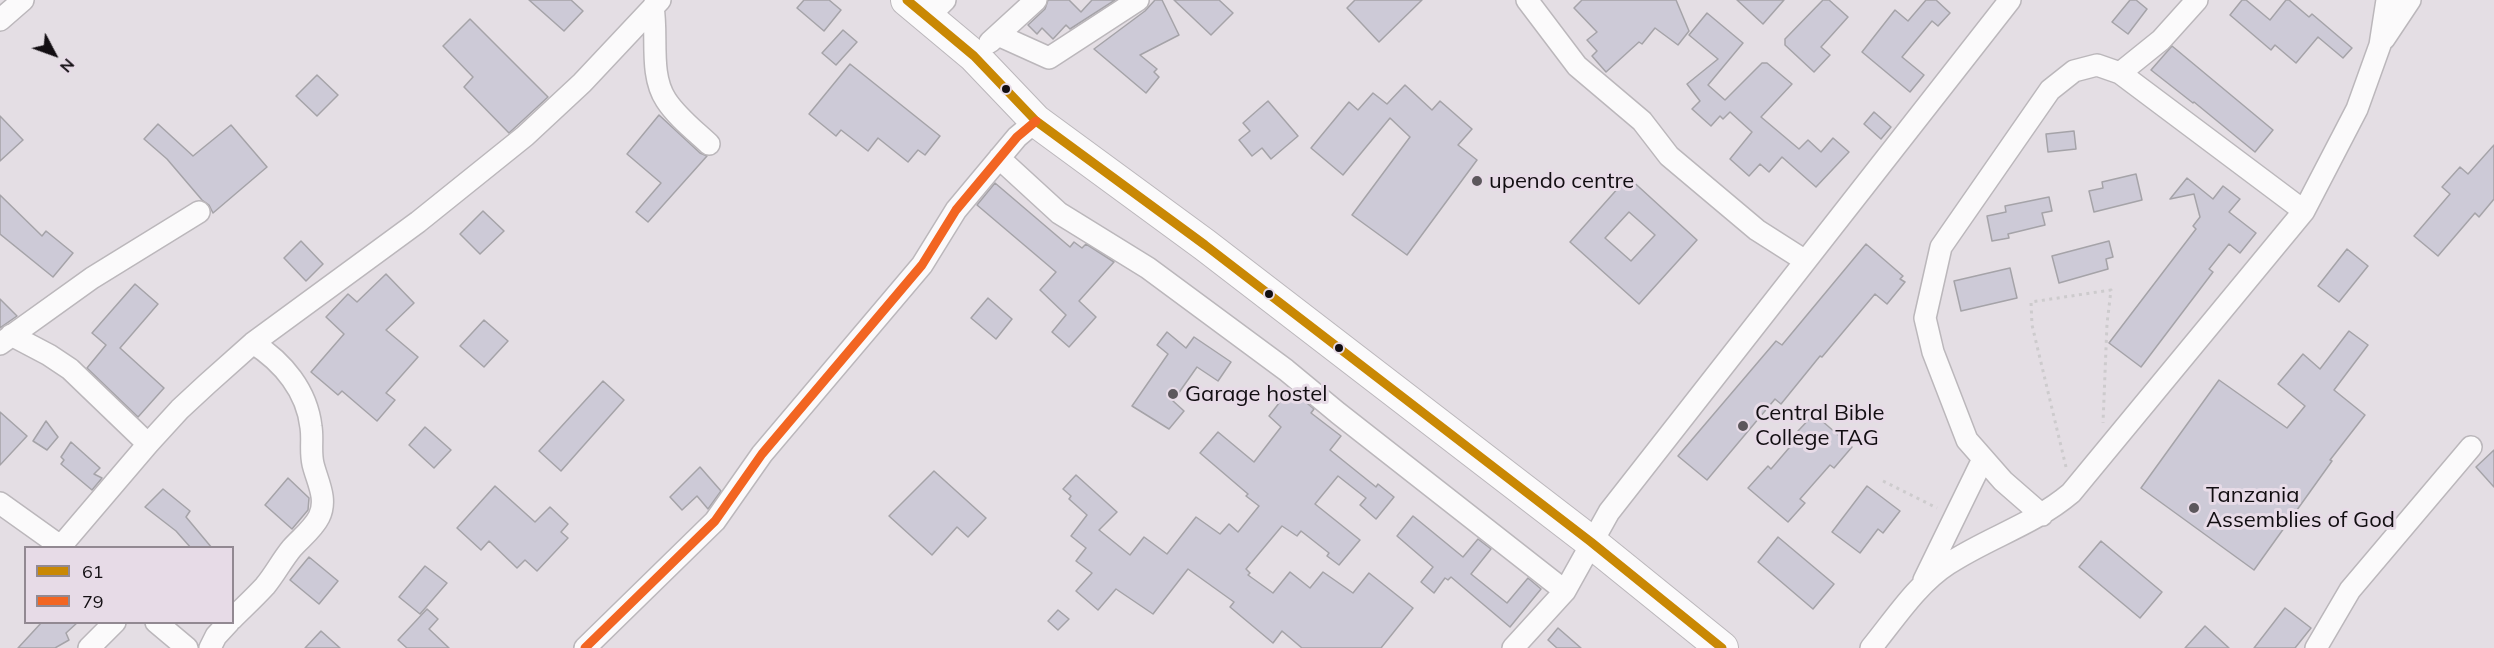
<!DOCTYPE html>
<html>
<head>
<meta charset="utf-8">
<style>
  body { margin:0 }
  #map { position:relative; width:2494px; height:648px; overflow:hidden; background:#e4dee4; font-family:Mulish,sans-serif }
  canvas { display:block }
  .legend { position:absolute; left:24px; top:546px; width:210px; height:78px; box-sizing:border-box; background:#e7dbe7; border:2px solid #928992; margin:0; padding:8px 10px; list-style:none; font-size:18px; color:#120e12 }
  .legend li { display:flex; align-items:center; gap:12px; height:30px }
  .legend b { width:30px; border:2px solid #928992 }
  .north { position:absolute; left:24px; top:24px; width:60px; height:60px; -webkit-text-stroke:4px #e7dbe7; paint-order:stroke; rotate:131deg; font-size:16px; font-weight:700; line-height:24px; text-align:center; color:#120e12 }
  .north::after { content:''; display:block; margin:auto; width:21px; height:27px; background:#120e12; clip-path:polygon(50% 0,100% 100%,50% 72%,0 100%) }
</style>
</head>
<body>
<div id="map">
<canvas width="2494" height="648"></canvas>
<ul class="legend">
<li><b style="height:8px;background:#c98804"></b>61</li>
<li><b style="height:8px;background:#f26522"></b>79</li>
</ul>
<div class="north">N</div>
</div>
<script>
const c = document.querySelector('canvas').getContext('2d');
c.lineJoin = 'round';
function fillPath(path, color) { c.fillStyle = color; c.fill(path, 'evenodd'); }
function trace(path, color, width, dash) { c.strokeStyle = color; c.lineWidth = width; c.lineCap = dash ? 'butt' : 'round'; c.setLineDash(dash || []); c.stroke(path); }
function label(font, color, halo, rows, align = 'center') {
  c.font = font + ' Mulish,sans-serif'; c.lineWidth = 6; c.setLineDash([]); c.textBaseline = 'middle'; c.strokeStyle = halo; c.fillStyle = color; for (const [text, x, y, turn = 0] of rows) {
    c.save(); c.translate(x, y); c.rotate((+turn || 0) * Math.PI / 180); c.textAlign = isNaN(turn) ? turn : align; if (halo) c.strokeText(text, 0, 0); c.fillText(text, 0, 0); c.restore();
  }
}
const building = new Path2D(`
  M529 0H571L583 11 564 31Z
  M804 0H829L841 10 824 31 797 8Z
  M1048 0H1069L1081 12 1092 0H1115L1070 29 1066 25 1053 39 1042 28 1037 34 1028 25 1045 9Z
  M1155 0H1162L1179 35 1140 55 1157 69 1154 72 1159 77 1146 93 1094 49 1145 11Z
  M1174 0H1219L1233 13 1211 35Z
  M1355 0H1422L1379 42 1347 8Z
  M1582 0H1676L1689 31 1678 45 1655 28 1642 44 1639 42 1606 72 1592 56 1597 51 1587 40 1597 32 1574 8Z
  M1737 0H1784L1763 24Z
  M1823 0H1829L1848 17 1821 47 1830 55 1814 72 1785 45V39Z
  M1926 0H1936L1950 13 1938 26 1932 21 1902 57 1924 75 1910 92 1862 52 1895 10 1908 21Z
  M2130 0H2136L2147 9 2128 34 2112 22Z
  M2242 0H2246L2270 20 2286 0H2289L2309 17 2312 14 2352 48 2343 58 2318 37 2296 63 2275 45 2271 50 2230 15Z
  M1707 13 1743 43 1708 85 1725 100 1762 63H1767L1792 84 1761 117 1799 149 1808 140 1821 152 1833 138 1849 152 1816 187 1782 157 1769 172 1760 164 1749 176 1730 159 1752 132 1730 112 1723 119 1720 116 1711 126 1692 109 1700 101 1687 84 1718 59 1689 35Z
  M470 19 548 97 509 133 464 87 473 77 443 46Z
  M843 30 857 42 836 65 822 53Z
  M2172 46 2273 130 2255 152 2194 102 2193 103 2151 70Z
  M850 64 940 136 925 155 918 150 908 162 878 138 868 151 841 130 836 136 809 114Z
  M317 75 338 95 317 116 296 96Z
  M1405 85 1432 110 1440 101 1472 129 1458 145 1477 160 1407 255 1352 215 1410 137 1390 118 1343 175 1311 148 1349 102 1358 110 1373 93 1387 104Z
  M1268 101 1298 136 1271 159 1262 148 1252 156 1239 140 1250 131 1243 123Z
  M1874 112 1891 127 1881 139 1864 124Z
  M659 115 700 153 707 156 648 222 636 212 661 183 627 154Z
  M0 116 23 140 0 161Z
  M158 124 193 156 231 125 267 167 213 213 209 205 202 200 167 159 144 139Z
  M2074 131 2076 149 2048 152 2046 134Z
  M2494 145V199L2479 217 2475 213 2438 256 2414 236 2450 194 2442 187 2460 167 2468 174Z
  M2136 174 2142 200 2094 212 2089 191 2103 188 2102 182Z
  M1628 177 1697 240 1639 304 1570 242ZM1629 212 1655 235 1631 261 1605 238Z
  M2187 178 2213 199 2223 186 2240 199 2229 212 2256 233 2240 253 2229 244 2209 269 2213 272 2141 367 2109 343 2196 229 2193 226 2200 217 2194 194 2170 199Z
  M995 183 1070 247 1074 242 1082 248 1086 244 1114 262 1079 301 1096 317 1069 347 1052 332 1066 315 1040 290 1056 272 977 205Z
  M0 195 42 236 46 231 73 253 53 277 0 234Z
  M2049 197 2052 211 2042 213 2045 225 2008 234 2009 238 1992 241 1987 216 2006 212 2005 206Z
  M483 211 504 231 480 254 460 234Z
  M301 241 323 264 306 281 284 258Z
  M2109 241 2113 257 2106 259 2108 269 2059 283 2052 256Z
  M1866 244 1903 276 1900 279 1905 282 1887 304 1875 294 1822 357 1820 356 1781 404 1775 399 1707 480 1678 456 1776 341 1782 345Z
  M2347 249 2368 266 2339 302 2318 286Z
  M2010 268 2017 298 1961 311 1954 281Z
  M386 274 414 303 386 330 418 357 386 393 395 400 377 421 342 391 338 395 311 372 344 334 326 317 348 294 357 302Z
  M135 284 158 304 120 348 164 388 138 417 87 368 106 345 92 333Z
  M988 298 1012 319 996 339 971 318Z
  M0 299 17 316 0 328Z
  M484 320 508 341 484 367 460 346Z
  M2349 331 2368 345 2334 390 2365 415 2330 460 2332 461 2254 570 2141 488 2219 380 2287 428 2305 406 2278 384 2303 354 2320 369Z
  M1167 332 1186 348 1194 337 1231 362 1218 381 1197 367 1173 401 1184 411 1169 429 1132 406 1168 354 1157 345Z
  M603 381 624 400 561 471 539 451Z
  M1290 389 1314 409 1311 413 1341 436 1330 450 1376 487 1378 484 1394 497 1376 519 1360 505 1366 498 1338 476 1315 504 1360 540 1339 565 1327 556 1329 553 1301 531 1297 536 1282 526 1246 569 1250 573 1248 575 1273 593 1290 572 1310 588 1323 572 1353 593 1369 573 1413 608 1381 648H1302L1282 631 1273 643 1230 607 1234 602 1188 569 1153 614 1116 589 1098 610 1076 591 1092 573 1076 561 1086 548 1071 536 1087 515 1069 499 1071 496 1063 489 1076 475 1117 512 1099 530 1130 555 1144 537 1167 554 1196 517 1220 534 1229 524 1238 532 1259 506 1246 496 1248 494 1200 453 1218 432 1254 462 1281 427 1269 416Z
  M0 412 27 436 0 465Z
  M1814 414 1852 447 1834 468 1830 465 1800 499 1805 503 1788 522 1748 488 1768 466 1771 469 1801 434 1798 431Z
  M46 421 58 437 47 450 33 441Z
  M425 427 451 450 434 468 409 445Z
  M71 442 100 468 94 474 102 478 92 490 61 464 64 460 61 457Z
  M2494 450V487L2476 467Z
  M700 467 721 491 708 509 697 496 682 510 670 497Z
  M934 471 986 518 968 537 957 527 932 555 889 516Z
  M288 478 309 498 308 510 292 529 265 505Z
  M495 486 535 522 550 507 568 524 561 532 568 538 537 571 525 560 517 568 489 541 481 550 457 528Z
  M1867 486 1900 511 1883 533 1878 529 1860 553 1832 532Z
  M163 489 190 511 186 517 212 548H191L176 531 145 507Z
  M1413 516 1463 557 1478 539 1491 549 1471 574 1507 603 1528 578 1541 589 1510 627 1451 577 1448 580 1445 578 1434 593 1421 582 1433 567 1397 536Z
  M1778 537 1834 584 1813 609 1758 562Z
  M2101 541 2162 592 2140 618 2079 567Z
  M309 557 338 581 319 604 290 580Z
  M425 566 447 583 420 614 399 597Z
  M2285 608 2311 628 2295 648H2254Z
  M427 609 438 619 429 629 449 648H407L398 640Z
  M1058 610 1069 619 1058 630 1048 621Z
  M42 622H78L66 633 69 640 55 648H18Z
  M2205 626 2229 648H2185Z
  M1558 628 1581 648H1557L1548 640Z
  M321 631 340 648H305Z`);
const path = new Path2D(`
  M2066 467 2032 325 2031 302 2111 290 2107 324 2103 423
  M1883 481 1937 508`);
const minor = new Path2D(`
  M1527 0 1577 66 1642 121 1669 156 1757 230 1804 260
  M653 7C658 36 649 74 666 100 677 117 694 130 709 144
  M927 18 945 0
  M0 20 23 0
  M998 35 1049 58 1138 0
  M2384 39 2410 0
  M990 42 1036 0
  M2120 73 2161 40 2197 0
  M999 158 1059 213 1148 268 1286 370 1338 413 1565 591
  M11 335 49 355 70 369 148 444
  M0 344 92 278 199 212
  M0 503 63 548
  M2042 515 2003 481 1967 440 1933 352 1925 318 1941 247 2050 90 2074 71 2097 65 2120 73 2304 211
  M61 546 148 444 180 409 207 384 253 343 418 222 525 136 582 83 660 0
  M1924 580 1983 459
  M232 619C243 608 255 597 265 586 275 574 282 560 292 548 301 538 313 529 319 517 328 499 317 481 313 464 310 451 313 439 311 427 307 391 283 362 253 343
  M156 622 187 648
  M89 648 115 622
  M210 648 216 636 229 622
  M585 648 715 521 762 454 922 265 956 210 1017 137 1036 121
  M1513 648 1565 591 1609 512 2010 0
  M1871 648C1894 620 1917 584 1948 564 1989 537 2033 525 2071 493L2304 211 2357 109 2380 45 2387 0
  M2316 648 2350 590 2471 447`);
const highway = new Path2D(`
  M907 0 974 56 1036 121 1205 245 1591 542 1722 648`);
const bus1 = new Path2D(`
  M907 0 974 56 1036 121 1205 245 1591 542 1722 648`);
const bus2 = new Path2D(`
  M585 648 715 521 762 454 922 265 956 210 1017 137 1036 121`);
const markers = [
  [1006,89,5,"#120e12"],
  [1477,181,6,"#5c575c"],
  [1269,294,5,"#120e12"],
  [1339,348,5,"#120e12"],
  [1173,394,6,"#5c575c"],
  [1743,426,6,"#5c575c"],
  [2194,508,6,"#5c575c"]
];
const poiNames = [
  ["upendo centre",1489,181],
  ["Garage hostel",1185,394],
  ["Central Bible",1755,413],
  ["College TAG",1755,438],
  ["Tanzania",2206,495],
  ["Assemblies of God",2206,520]
];
fillPath(building, '#cdcad7');
trace(building, '#a5a3a8', 1.5);
trace(minor, '#bbb7bb', 24);
trace(highway, '#bbb7bb', 34);
trace(path, '#cdcbcd', 3, [3, 4.5]);
trace(minor, '#fbfafb', 21);
trace(highway, '#fbfafb', 32);
trace(bus1, '#c98804', 9);
trace(bus2, '#f26522', 9);
for (const [x, y, r, color] of markers) { const dot = new Path2D(); dot.arc(x, y, r, 0, 2 * Math.PI); c.fillStyle = color; c.fill(dot); trace(dot, '#e7dbe7', 2); }
label('22px', '#120e12', '#e7dbe7', poiNames, 'left');
</script>
</body>
</html>
